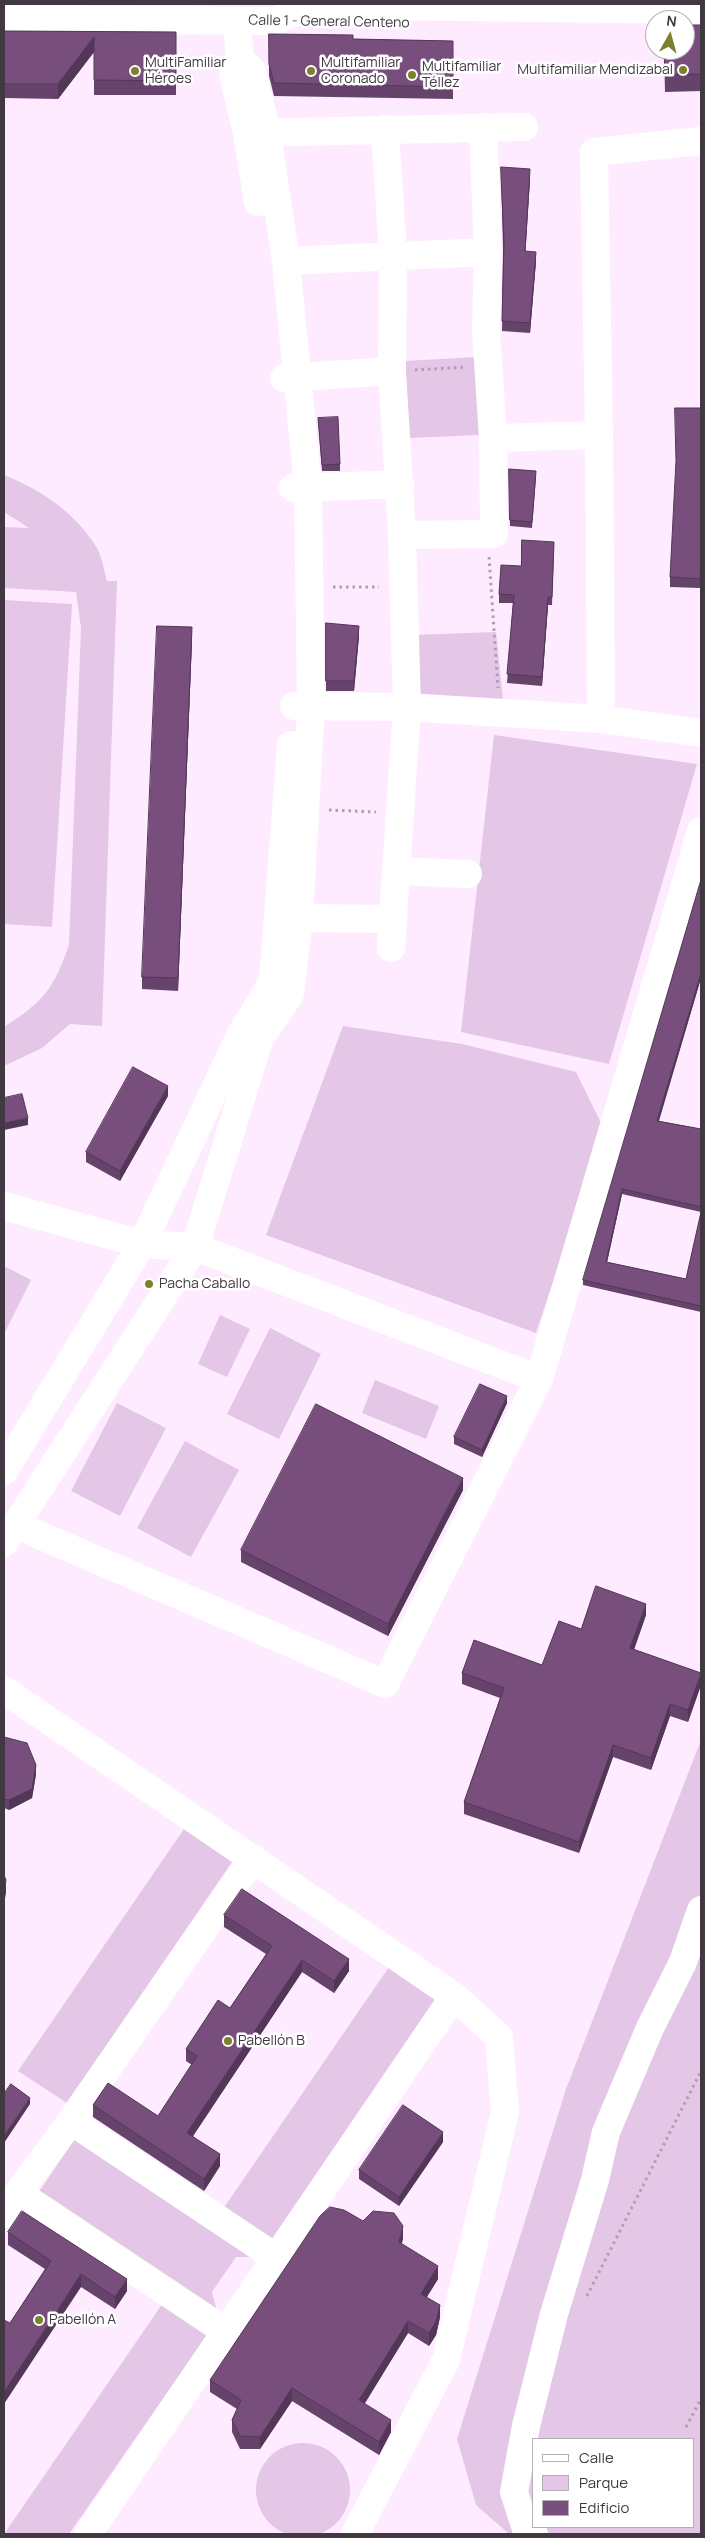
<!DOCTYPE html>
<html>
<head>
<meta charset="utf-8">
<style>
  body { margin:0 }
  #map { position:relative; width:705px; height:2538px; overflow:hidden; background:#feebff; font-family:Manrope,sans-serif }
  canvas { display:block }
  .frame { position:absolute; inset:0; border:5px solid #413842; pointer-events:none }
  .legend { position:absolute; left:532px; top:2438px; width:162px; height:90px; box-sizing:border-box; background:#fff; border:1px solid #b3afb3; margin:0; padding:6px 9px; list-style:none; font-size:15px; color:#413842 }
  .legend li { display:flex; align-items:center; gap:10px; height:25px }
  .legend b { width:25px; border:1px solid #b3afb3 }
  .north { position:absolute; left:645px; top:10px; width:50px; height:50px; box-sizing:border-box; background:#fff; border:1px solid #b3afb3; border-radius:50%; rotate:7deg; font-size:14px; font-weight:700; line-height:20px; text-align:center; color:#413842 }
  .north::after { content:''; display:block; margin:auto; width:18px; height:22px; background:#7b812c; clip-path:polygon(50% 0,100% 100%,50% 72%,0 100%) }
</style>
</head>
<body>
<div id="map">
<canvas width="705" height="2538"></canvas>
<div class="frame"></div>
<ul class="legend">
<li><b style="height:6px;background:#fff"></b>Calle</li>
<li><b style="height:14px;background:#e4c6e7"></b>Parque</li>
<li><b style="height:14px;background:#774e7c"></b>Edificio</li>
</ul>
<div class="north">N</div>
</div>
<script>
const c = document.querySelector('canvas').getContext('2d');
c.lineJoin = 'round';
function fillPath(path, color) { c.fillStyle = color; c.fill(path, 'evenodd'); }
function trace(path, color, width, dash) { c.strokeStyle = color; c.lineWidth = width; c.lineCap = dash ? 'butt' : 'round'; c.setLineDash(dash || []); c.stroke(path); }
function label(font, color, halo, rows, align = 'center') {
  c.font = font + ' Manrope,sans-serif'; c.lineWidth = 5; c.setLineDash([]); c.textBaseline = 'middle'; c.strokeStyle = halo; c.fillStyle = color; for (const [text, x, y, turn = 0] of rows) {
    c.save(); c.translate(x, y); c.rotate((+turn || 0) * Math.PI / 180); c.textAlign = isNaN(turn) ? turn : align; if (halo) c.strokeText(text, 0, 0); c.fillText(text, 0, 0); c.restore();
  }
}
const green = new Path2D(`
  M476 357 479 435 409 438 405 361Z
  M4 475C40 489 76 513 97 548 102 557 104 570 107 581H117L102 1026 70 1024 42 1048 4 1066V1027C44 1001 53 990 69 945L81 628 76 592 4 588V527L29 528 4 512Z
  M4 600 72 604 52 927 4 924Z
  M496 632 503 700 419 698 413 635Z
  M494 735 697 764 609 1064 461 1032Z
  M343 1026 462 1044 576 1072 602 1125 595 1155 536 1333 266 1235Z
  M4 1266 31 1280 4 1334Z
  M220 1315 250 1329 227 1377 198 1364Z
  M270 1328 321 1354 279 1439 227 1414Z
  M375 1380 439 1406 426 1439 362 1413Z
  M117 1403 166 1428 120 1516 71 1491Z
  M185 1441 239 1470 191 1557 137 1528Z
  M701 1740V2534H509L476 2505 457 2439 566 2089ZM534 2439H694V2527H534Z
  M184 1829 232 1862 67 2103 18 2071Z
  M389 1967 437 2000 272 2242 223 2209Z
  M77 2136 258 2257H236L212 2292 219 2319 36 2196Z
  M163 2303 208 2334 69 2534H4Z
  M256 2490a47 47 0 1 1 94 0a47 47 0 1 1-94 0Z`);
const path = new Path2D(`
  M415 370 466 367
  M489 557 498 688
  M333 587H379
  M329 810 376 812
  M587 2296 701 2071
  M686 2427 701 2399`);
const minor = new Path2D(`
  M299 5 701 10
  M237 21 240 59 233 74 247 133 258 202
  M385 129 393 255 392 371 402 535 407 707 391 948
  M248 133 524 127
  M286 261 488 252
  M284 378 392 371
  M493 438 599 435
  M293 488 400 484
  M402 535 494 534 493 438 486 330 488 252 483 127
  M294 706 407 707 601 719 701 733
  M601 719 599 435 594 152 701 141
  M396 871 468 874
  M299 918 392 919
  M4 1206 142 1244 195 1247 539 1379
  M4 1471 142 1244 240 1036 273 981 291 745
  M16 1525 385 1684 539 1379 701 831
  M4 1543 195 1247 259 1040 290 994 299 918 311 706 308 487 286 261 267 133 252 71 240 59
  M4 1690 454 1996 499 2037 505 2112 446 2360 355 2534
  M71 2121 253 1858
  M4 2214 18 2193
  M225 2331 18 2193 71 2121 275 2257
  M88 2534 454 1996
  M534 2534 526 2529 514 2492 526 2426 554 2314 595 2180 606 2132 650 2028 683 1962 701 1910`);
const major = new Path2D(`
  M4 19 275 21 291 14 299 5`);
const wall = new Path2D(`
  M701 25V91L665 92 664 50H685Z
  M4 31 176 32V95H94V52L58 99 4 98Z
  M269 34 353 39 453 41V99L274 96 269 76Z
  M501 167 530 179 525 251 536 261 530 333 502 331 503 249Z
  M318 418 340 464V471H322Z
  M509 469 536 477 532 528 510 526Z
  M554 550 552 605H548L542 686 507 683 513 603H499V594L521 566Z
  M701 556 700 588 670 587V577Z
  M326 623 359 636 354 691H326Z
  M192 639 178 991 142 989V977Z
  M701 880V978L659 1121 701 1129V1212L622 1194 607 1262 686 1279 701 1212V1312L583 1285V1280Z
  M168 1096 120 1181 86 1162V1152Z
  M507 1403 482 1457 454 1444V1437Z
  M463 1490 388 1636 241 1562V1550Z
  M646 1615 634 1650 701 1685 688 1722 670 1716 651 1770 613 1757 579 1853 464 1814V1802L500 1698 462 1684V1673L542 1665 581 1629Z
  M4 1737 36 1774 32 1798 9 1810 4 1808Z
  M224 1915 349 1971 334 1993 302 1972 193 2136 220 2166 204 2191 93 2117V2105L158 2116 192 2065 186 2061V2049L230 2008 266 1954 224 1927Z
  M443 2142 399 2206 359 2179V2170Z
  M363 2221 403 2239 401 2243 438 2279 427 2297 440 2317 436 2335 429 2346 408 2333 364 2404 391 2432 379 2455 292 2401 260 2449H240L232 2432V2420L237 2409 210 2392V2380Z
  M8 2232 127 2291 115 2309 81 2287 10 2323 45 2269 8 2245Z`);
const shadedWall = new Path2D(`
  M94 37V52L58 99V84Z
  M530 169V179L525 260V251Z
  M536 252V261L530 333V323Z
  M548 597V605L542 686V677Z
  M359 626V636L354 691V681Z
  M192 627V639L178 991V978Z
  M701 973V978L657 1126V1121Z
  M168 1086V1096L120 1181V1171Z
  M28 1118V1125L4 1130V1123Z
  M622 1189V1194L606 1267V1262Z
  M507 1396V1403L482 1457V1450Z
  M463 1478V1490L388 1636V1624Z
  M646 1604V1615L630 1660V1648Z
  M701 1673V1685L688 1722V1710Z
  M670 1704V1716L651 1770V1758Z
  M613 1745V1757L579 1853V1842Z
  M36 1765V1774L32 1798 9 1810V1800Z
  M6 1880V1893L4 1904V1892Z
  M349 1959V1971L334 1993V1981Z
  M302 1960V1972L187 2145V2133Z
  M30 2098V2104L4 2143V2136Z
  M443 2132V2142L399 2206V2197Z
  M220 2154V2166L204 2191V2179Z
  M403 2226V2239L399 2254V2242Z
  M438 2266V2279L421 2306V2294Z
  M81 2274V2287L4 2404V2392Z
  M127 2279V2291L115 2309V2297Z
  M440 2305V2317L436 2335 429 2346V2333Z
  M408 2321V2333L359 2413V2400Z
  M292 2388V2401L260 2449V2437Z
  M391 2420V2432L379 2455V2442Z`);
const building = new Path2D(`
  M685 25H701V74L665 75 664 50H685Z
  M4 31 176 32V81L94 80V37L58 84H4Z
  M269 34 353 35V39L453 41V87L274 83 269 64Z
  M501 167 530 169 525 251 536 252 530 323 502 321 504 243Z
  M675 408H701V546L700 579 670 577 676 461Z
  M338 417 340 464 322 465 318 418Z
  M509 469 536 471 532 522 510 520Z
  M522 540 554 542 552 597H548L542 677 507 674 514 595 499 594 501 565 521 566Z
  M326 623 359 626 354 681H326Z
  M157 626 192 627 178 978 142 977Z
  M701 880V973L657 1121 701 1129V1207L622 1189 606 1262 686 1279 701 1212V1306L583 1280Z
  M133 1067 168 1086 120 1171 86 1152Z
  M22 1094 28 1118 4 1123V1098Z
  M480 1384 507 1396 482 1450 454 1437Z
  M316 1404 463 1478 388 1624 241 1550Z
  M596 1586 646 1604 630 1648 701 1673 688 1710 670 1704 651 1758 613 1745 579 1842 464 1802 504 1688 462 1673 474 1640 542 1665 559 1621 581 1629Z
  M4 1737 27 1743 36 1765 32 1789 9 1800 4 1799Z
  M4 1875 6 1880 4 1892Z
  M242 1889 349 1959 334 1981 302 1960 187 2133 220 2154 204 2179 93 2105 108 2083 158 2116 197 2056 186 2049 218 2000 230 2008 272 1946 224 1915Z
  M11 2084 30 2098 4 2136V2094Z
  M403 2105 443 2132 399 2197 359 2170Z
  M330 2207 344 2210 363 2221 373 2211 394 2213 403 2226 399 2242 438 2266 421 2294 440 2305 436 2322 429 2333 408 2321 359 2400 391 2420 379 2442 292 2388 260 2437 240 2436 232 2420 241 2400 210 2380 320 2216Z
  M22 2211 127 2279 115 2297 81 2274 4 2392V2320L10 2323 51 2261 8 2232Z`);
const markers = [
  [683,70,5,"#7b812c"],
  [135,71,5,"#7b812c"],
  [311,71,5,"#7b812c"],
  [412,75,5,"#7b812c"],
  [149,1284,5,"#7b812c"],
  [228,2041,5,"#7b812c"],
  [39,2320,5,"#7b812c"]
];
const streetNames = [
  ["Calle 1 - General Centeno",329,22,1]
];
const poiNames = [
  ["MultiFamiliar",145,63],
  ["Héroes",145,79],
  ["Multifamiliar",321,63],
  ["Coronado",321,79],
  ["Multifamiliar",422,67],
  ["Téllez",422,83],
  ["Multifamiliar Mendizabal",673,70,"right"],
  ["Pacha Caballo",159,1284],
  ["Pabellón B",238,2041],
  ["Pabellón A",49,2320]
];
fillPath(green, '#e4c6e7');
trace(path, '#ae9faf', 3, [2.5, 4]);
trace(minor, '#fff', 28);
trace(major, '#fff', 28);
fillPath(wall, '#66436b');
fillPath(shadedWall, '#533757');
fillPath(building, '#774e7c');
trace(building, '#533757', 1);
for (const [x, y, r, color] of markers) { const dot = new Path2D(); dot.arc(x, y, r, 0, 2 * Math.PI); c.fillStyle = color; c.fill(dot); trace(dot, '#fff', 2); }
label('14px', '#413842', '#fff', streetNames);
label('14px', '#413842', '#fff', poiNames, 'left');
</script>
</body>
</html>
